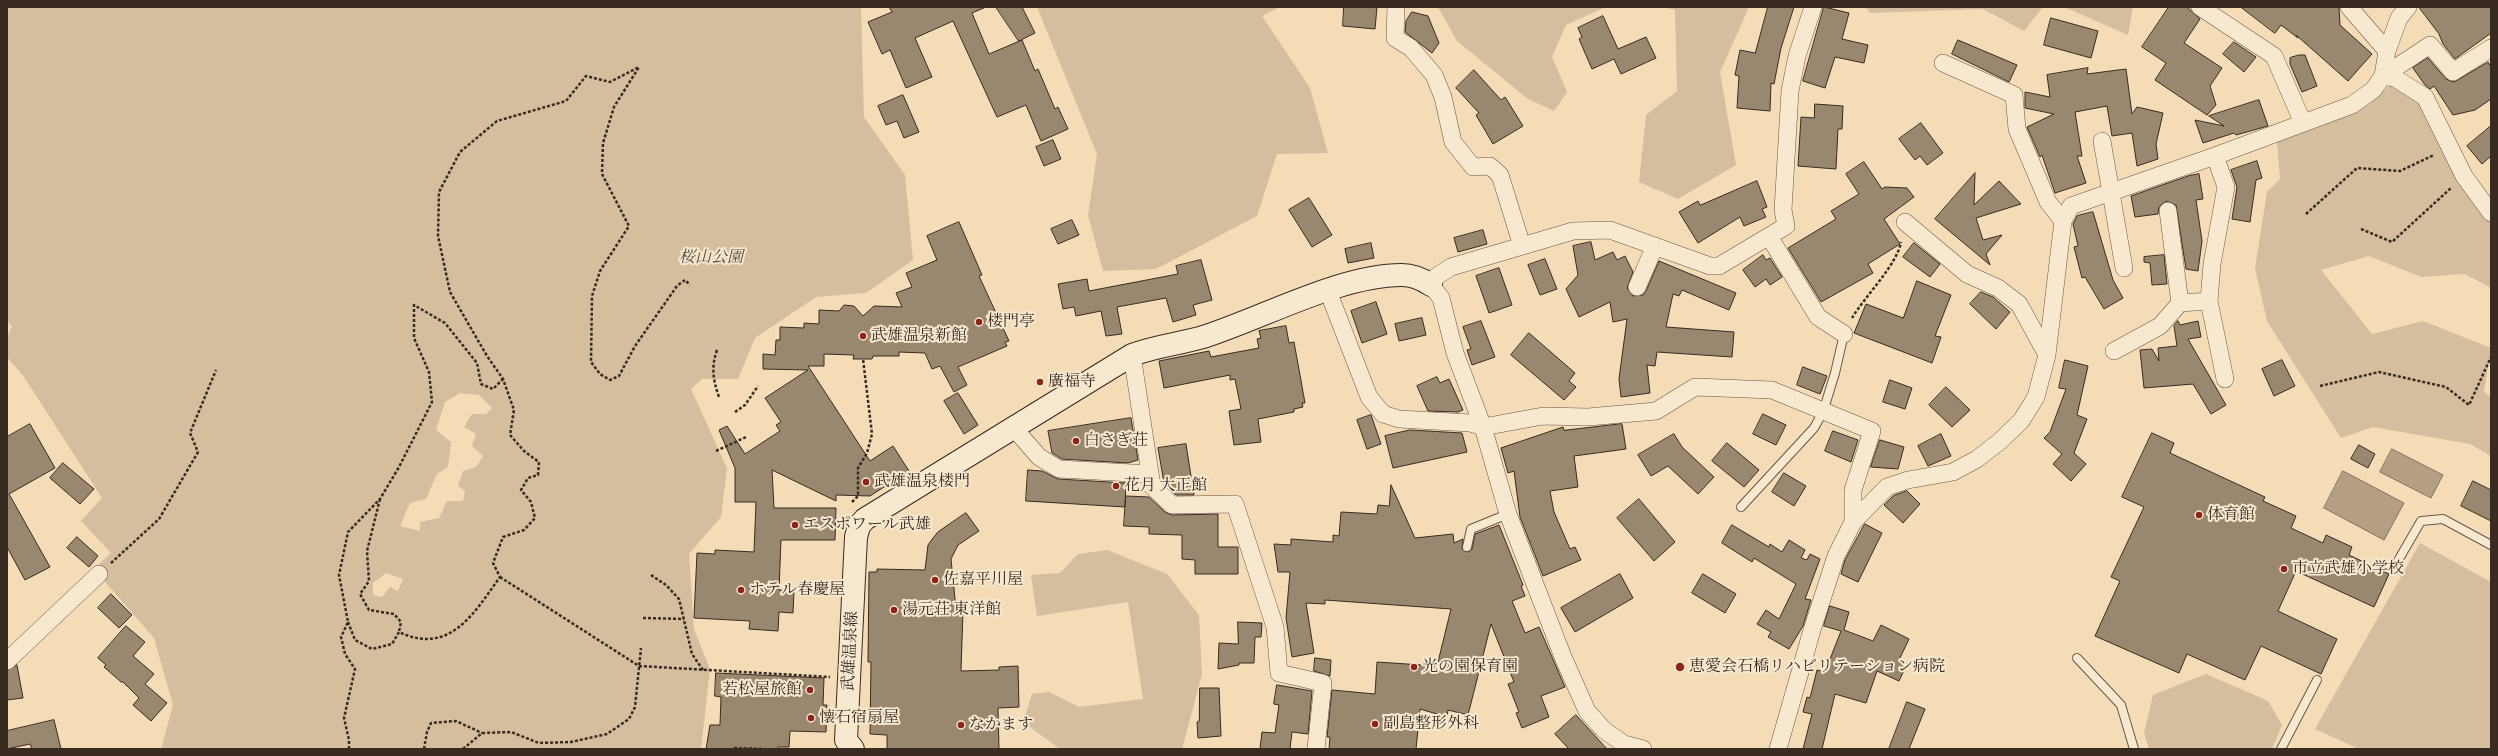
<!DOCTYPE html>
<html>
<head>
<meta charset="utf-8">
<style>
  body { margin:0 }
  #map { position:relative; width:2498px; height:756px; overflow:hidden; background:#f4dcb7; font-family:"Libre Bodoni",serif }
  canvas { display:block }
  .frame { position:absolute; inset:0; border:8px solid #392a22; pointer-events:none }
</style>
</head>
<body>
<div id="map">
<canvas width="2498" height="756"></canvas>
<div class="frame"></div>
</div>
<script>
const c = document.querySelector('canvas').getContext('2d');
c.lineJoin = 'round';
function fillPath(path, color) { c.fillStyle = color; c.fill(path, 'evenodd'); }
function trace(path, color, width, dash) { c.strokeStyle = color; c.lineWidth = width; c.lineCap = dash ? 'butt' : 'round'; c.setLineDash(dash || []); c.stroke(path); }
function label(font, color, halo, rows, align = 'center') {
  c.font = font + ' "Libre Bodoni","Noto Serif JP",serif'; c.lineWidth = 4; c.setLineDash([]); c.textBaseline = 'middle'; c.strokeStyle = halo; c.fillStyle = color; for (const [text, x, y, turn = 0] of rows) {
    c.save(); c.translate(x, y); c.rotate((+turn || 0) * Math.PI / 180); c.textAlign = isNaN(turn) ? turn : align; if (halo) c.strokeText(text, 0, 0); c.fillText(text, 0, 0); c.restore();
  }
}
const green = new Path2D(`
  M7 7H861L864 117 905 175 913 260 866 293 816 297 755 338 738 379H702L691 389 727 468 721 517 689 554 694 629 710 669 701 749H161L173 705 154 638 94 569 111 553 81 521 102 498 24 377 7 357V338L12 326 7 321ZM460 393 479 395 492 408 486 414H472L464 427 476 434 472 446 483 456 476 467 463 471 458 486 465 491 463 501H447L439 518 420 522V531L400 526 410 503 426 499 437 474 448 467 451 442 436 430 445 402ZM386 573 403 579 398 591 390 587 382 597 373 595V583Z
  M1037 7H1280L1262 16 1310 88 1328 153 1277 154 1257 216 1156 269 1103 271 1088 215 1097 154Z
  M1438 7H1606L1566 25 1552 57 1567 92 1554 111 1528 99 1457 41Z
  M1664 7H1749L1720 72 1736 165 1678 199 1639 182 1646 115 1677 91 1675 10Z
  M1865 7H2043L2024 31 1983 9 1871 13Z
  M2064 7H2133L2128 35Z
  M2393 83 2425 102 2491 221V288L2465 274 2421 277 2369 256 2321 270 2372 334 2423 321 2491 348 2484 392 2491 397V456L2470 444 2373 427 2341 438 2267 321 2255 268 2267 192 2280 179 2277 142 2361 109Z
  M2420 543 2491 582V749H2359L2315 729Z
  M1107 550 1167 574 1199 615 1202 674 1182 749H1060L1023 722 1032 694 1049 692 1079 707 1143 699 1128 602 1037 616 1031 575 1060 573 1078 554Z
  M2206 674 2268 701 2282 725 2272 749H2149L2144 733 2153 695Z`);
const water = new Path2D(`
  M2392 449 2443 475 2431 498 2380 472Z
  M2343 471 2404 503 2384 540 2324 508Z`);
const building = new Path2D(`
  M889 7H986L972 13 989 54 1022 40 1035 71 1038 69 1055 109 1058 107 1068 129 1041 141 1026 105 997 117 953 21 915 38 932 77 906 88 890 50 882 54 868 22 892 12Z
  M996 7H1022L1035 33 1019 41Z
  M1344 7H1377L1375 29 1343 26Z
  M1768 7H1794L1781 48 1774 84 1771 83 1770 111 1737 108 1739 76 1735 75 1740 50 1755 53Z
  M1824 7 1849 13 1842 39 1868 45 1864 63 1835 57 1825 88 1803 81Z
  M2169 7H2187L2200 19 2184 43 2222 68 2210 86 2216 105 2207 115 2155 80 2166 63 2142 47Z
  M2241 7H2339L2340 25 2372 54 2348 81 2296 35 2298 38 2281 25 2275 33Z
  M2419 7H2491V33L2455 59 2443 44 2439 34Z
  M1412 12 1428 16 1439 43 1432 53 1405 32 1406 21Z
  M1603 16 1618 49 1646 37 1656 58 1621 74 1614 59 1592 69 1579 39 1582 37 1578 28Z
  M2051 18 2098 31 2091 58 2044 45Z
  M1958 40 2017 65 2009 82 1952 54Z
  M2234 42 2256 57 2244 72 2223 54Z
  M2299 55H2305L2317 86 2302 92 2290 64V58Z
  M2428 58 2446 79 2454 82 2488 62 2491 67V99L2475 110 2453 115 2434 86 2430 89 2425 85 2413 68Z
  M2088 68 2087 74 2126 69 2132 114 2137 107 2163 113 2156 144 2158 159 2137 166 2132 133 2112 136 2107 106 2075 112 2082 156H2077L2086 183 2055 193 2042 155 2040 157 2027 127 2054 114 2025 108V92L2050 97 2047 75Z
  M1474 70 1501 100 1505 97 1523 126 1493 144 1476 115 1479 113 1456 88Z
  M903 95 919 132 904 138 897 121 886 125 878 106Z
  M2259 100 2268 126 2236 135 2234 133 2203 143 2195 120 2224 126 2209 116Z
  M1815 104 1843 106 1842 129H1838L1836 169 1798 166 1801 117 1814 118Z
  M1921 123 1943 153 1927 165 1920 156 1915 160 1899 139Z
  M2491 126V156L2482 164 2467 146Z
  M1053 140 1061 159 1044 166 1036 147Z
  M2257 161 2262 178 2256 180 2250 222 2232 219 2237 187 2231 170Z
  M1864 162 1882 189 1885 187 1907 188 1914 197 1884 219 1900 244 1868 264 1873 273 1821 302 1788 248 1836 219 1831 211 1859 194 1846 174Z
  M1975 173 1974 205 1999 181 2021 204 1976 218 1983 240 2002 235 1986 254 1990 265 1935 219Z
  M2199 174 2203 199 2196 200 2202 241 2198 271 2186 269 2176 205 2166 201 2159 207 2158 214 2135 217 2131 196 2188 176Z
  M1757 181 1767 207 1762 209 1766 217 1744 226 1740 217 1698 243 1679 212 1698 201 1700 205Z
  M1309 198 1332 235 1312 247 1289 210Z
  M2093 212 2113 280 2123 298 2104 309 2085 277 2082 278 2074 247 2078 246 2073 224 2077 216Z
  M1072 220 1079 235 1058 244 1051 229Z
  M959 222 982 275 979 276 1009 341 1005 342 1007 346 958 367 967 385 954 392 940 366 932 369 925 353 899 352V356H873L872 359H853L854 355 824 354V366H808L870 461 893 446 909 471 870 496 836 495V501L772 470 774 508H836L835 540H781L779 590 794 591 793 613 779 612 778 631 749 629 750 621 694 618 697 553 715 554V550L754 552 756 502H735V468L719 430 727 426 745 454 780 431 776 425 781 422 765 398 808 370 763 369V354L775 355 776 340H780V327L804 328V323L819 324V310L839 311 844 305 854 306 863 316 874 306 902 307 896 293 912 287 906 273 937 260 927 236Z
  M1483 230 1487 244 1458 252 1454 238Z
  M1591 242 1595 260 1613 252 1617 260 1625 256 1633 272 1627 288 1633 296 1643 295 1646 291 1659 261 1736 293 1729 310 1682 290 1679 296 1673 294 1666 327 1734 332 1732 357 1657 352 1655 366 1647 365 1650 393 1621 397 1619 379 1627 319 1613 322 1610 302 1579 317 1566 289 1578 275 1573 246Z
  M1371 243 1374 258 1348 263 1345 249Z
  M1914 243 1940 264 1930 277 1903 257Z
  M1763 255 1766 260 1770 258 1782 277 1770 285 1766 279 1755 287 1743 270Z
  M2164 255 2167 284 2152 285 2150 263 2144 262V257Z
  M1545 259 1557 289 1540 295 1528 265Z
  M1201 260 1212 300 1193 305 1196 315 1173 322 1166 298 1117 307 1122 334 1106 336 1101 311 1076 316 1074 307 1063 309 1058 284 1087 279 1089 291 1178 274 1176 266Z
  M1499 268 1512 305 1489 313 1476 276Z
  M1917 281 1951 295 1935 336 1941 337 1932 363 1854 333 1866 304 1903 318Z
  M1981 292 1993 297 2010 312 1996 329 1970 304Z
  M1376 302 1387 334 1362 343 1351 311Z
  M1422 318 1426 335 1399 341 1395 324Z
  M1481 321 1495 357 1472 365 1467 350 1471 349 1463 327Z
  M2178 321 2180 325 2198 321 2201 337 2188 339 2226 405 2211 414 2193 384 2144 388 2140 350 2152 349 2159 361 2158 348 2177 346 2174 326Z
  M1286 326 1289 343 1294 342 1305 403H1302L1303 407 1294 409V412L1258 419 1261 442 1234 445 1229 411 1241 409 1235 379 1230 380V375L1164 388 1159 361 1209 351 1211 357 1259 348 1257 339 1261 338 1259 331Z
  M1529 333 1575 373 1569 381 1576 387 1564 400 1511 355Z
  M2065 360 2088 366 2077 415 2087 419 2074 453 2086 464 2071 481 2053 464 2062 454 2044 438 2050 432 2066 389 2059 388Z
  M2282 360 2295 386 2274 396 2262 369Z
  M1803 367 1827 376 1820 394 1797 385Z
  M1437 377 1440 383 1449 379 1463 410 1458 412 1428 411 1417 386Z
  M1890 380 1912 388 1905 409 1883 402Z
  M1946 387 1970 410 1952 427 1929 405Z
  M958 393 978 425 964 434 944 401Z
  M1763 414 1786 425 1776 445 1753 434Z
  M1371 415 1381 444 1367 449 1357 420Z
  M1131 418 1138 460 1128 463 1062 459 1052 453 1048 431Z
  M30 424 55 468 9 494 50 567 25 580 7 547V437Z
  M1622 424 1626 449 1574 456 1578 487 1550 491 1554 512 1570 549 1575 547 1581 560 1543 576 1520 517 1514 471 1508 473 1501 448 1563 427 1564 430Z
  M1410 430 1462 433 1467 452 1393 468 1385 436Z
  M1833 431 1858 440 1851 462 1825 451Z
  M2152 433 2174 443 2170 453 2265 497 2263 501 2296 516 2291 528 2323 543 2326 535 2352 547 2349 555 2389 574 2374 607 2296 571 2278 611 2337 639 2321 674 2261 646 2245 680 2187 654 2179 673 2095 636 2120 581 2111 577 2144 507 2122 497Z
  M1674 434 1682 447 1714 477 1698 494 1668 466 1651 476 1638 455Z
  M1941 434 1951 456 1928 466 1918 446Z
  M1880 440 1904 447 1898 469 1871 467Z
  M1727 443 1759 470 1744 487 1712 461Z
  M1186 444 1194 495H1176L1164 483 1158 448Z
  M2359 445 2375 454 2368 468 2351 459Z
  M63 463 94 489 80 504 50 478Z
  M1028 470 1042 471 1058 479 1126 483 1125 507 1026 501Z
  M1784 473 1806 486 1794 506 1772 492Z
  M2473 481 2491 490V521L2461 506Z
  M1391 485 1415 538 1453 534 1454 543 1463 539 1462 549 1468 552 1472 549 1475 534 1499 525 1523 585 1521 586 1525 596 1512 601 1525 633 1539 627 1565 687 1541 696 1549 717 1522 728 1516 713 1519 712 1508 684 1514 682 1491 624 1468 715 1448 710 1447 717 1420 709 1416 749H1329L1330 737H1327L1332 690 1375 694 1377 662 1437 666 1451 609 1325 600V604L1306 603 1314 653 1292 657 1286 618 1290 572H1278L1274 544 1291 545V539L1333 542V535L1339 536 1341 512 1377 514 1378 505 1389 506Z
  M1907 491 1920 504 1903 523 1884 505 1893 496Z
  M1126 496 1149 497 1165 512 1172 515 1218 514V547H1238V574H1195V560L1182 559V535L1149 534V527L1124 526Z
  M1639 499 1675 542 1654 561 1617 518Z
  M966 513 979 531 958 545 951 559 956 609 963 610 961 671 999 670V667L1018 666 1019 707 998 708 999 749H887V735L870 734 871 662H868L869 572H877V569L925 570 928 545 933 538 938 532Z
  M1865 524 1882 533 1858 582 1841 574 1845 560Z
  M1732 525 1769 547 1770 544 1782 552 1789 540 1805 550 1801 558 1807 560 1810 554 1820 559 1805 599 1811 600 1803 626 1789 649 1768 637 1771 632 1757 624 1766 610 1779 619 1796 584 1754 558 1752 562 1722 543Z
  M77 537 98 556 89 567 67 548Z
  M1620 574 1633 598 1575 632 1561 608Z
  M1703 574 1736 594 1725 613 1692 593Z
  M111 594 132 615 119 628 98 608Z
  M1830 606 1849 612 1844 630 1873 641 1881 625 1909 639 1899 660 1907 664 1899 681 1877 671 1866 703 1835 694 1822 749H1803L1812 714 1803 712 1807 697 1810 698 1817 670 1825 672 1841 631 1824 626Z
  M1238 622 1262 623 1261 637H1255L1254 663H1239V665L1218 669 1219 643 1238 644Z
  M126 626 145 642 133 656 154 674 145 684 167 703 151 721 133 705 139 698 123 682H121L104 667 106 665 98 658Z
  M1315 658 1331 660 1330 676 1314 671Z
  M17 665 23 698 7 700V671Z
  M716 673 824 678 823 705H827L826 732 790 731 789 747H778V749H706L710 725H720L721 697 715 696Z
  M1277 685 1312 691 1308 734 1292 732 1290 749H1260L1262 732 1275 733 1279 705 1274 704Z
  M1200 688H1219L1221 736 1198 738 1197 722 1199 721Z
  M1907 702 1925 709 1909 749H1889Z
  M1576 715 1607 749H1569L1555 734Z
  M54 720 61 749H32L30 744 7 749V731Z`);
const path = new Path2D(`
  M2306 214 2357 168 2400 171 2434 155
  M2361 229 2392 242 2451 188
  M1852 318C1865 296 1897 265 1901 242
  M717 350C711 367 713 380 719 397
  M2320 386 2379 372 2446 387 2469 405 2491 357
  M735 412 745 405 758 386
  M716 451 746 437
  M380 499 367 551 369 581 360 594 369 610 394 614 401 622 399 632
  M852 502 858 496V468L867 453 872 434 863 359
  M111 563 159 519 198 452 190 433 216 370
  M651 575 666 585 679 599 692 654 703 670
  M500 577 639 666 830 677
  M643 618 684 619
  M348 622 355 640 372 649 392 644 399 632C450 656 474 613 500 577L493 563 503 537 524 530 535 518 531 502 521 490 528 478 538 475 539 462 524 451 510 435 514 410 503 379 487 356 450 292 438 236 439 192 460 152 497 121 566 101 586 76 610 82 639 67 614 107 603 143 602 174 629 226 600 271 592 296 591 362 600 374 610 380 619 376 635 346 677 286 685 280 690 285
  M734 748 763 749
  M349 749V740L344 718 355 669 345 654 341 637 348 622 339 575 348 532 380 499 399 467 432 402 429 372 414 338V305L445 323 477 363 481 384 493 389 503 379
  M424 749 427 732 431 723 456 721 482 733
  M463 749 482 733 511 732 539 743 571 742 607 734 629 719 635 707 641 648`);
const lane = new Path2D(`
  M1741 507 1814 428 1823 412 1835 373 1844 334
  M1467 547 1471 529 1508 514
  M2399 559 2421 521 2443 519 2491 545
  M2077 658 2121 705 2134 749
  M2281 749 2317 680`);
const street = new Path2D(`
  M1396 7 1395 38 1411 48 1434 75 1443 97 1453 142 1473 167 1490 166 1500 175 1522 246
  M2200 7 2274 56 2303 123
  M2349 7 2387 51
  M1943 63 2014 95 2017 129 2048 202 2063 221
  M2383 76 2395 78 2425 97 2464 176 2491 213
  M2383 76 2430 45 2453 72 2491 48
  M2102 141 2124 268
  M2215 156 2226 187 2212 264 2209 301 2225 379
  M2168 211 2180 303
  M1905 222 1967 274 1998 288 2019 304 2047 355
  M1770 238 1818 317 1844 334
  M1637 287 1655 246
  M1328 291 1369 397 1383 414 1399 419 1470 423 1483 427 1543 416 1588 417 1656 411 1695 387 1772 390 1872 431 1853 490V522
  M2114 351 2160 326 2180 303 2209 301
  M1132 355 1152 486 1172 505 1235 504 1275 627 1279 673 1323 683 1316 749
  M1013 427 1039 457 1059 469 1150 474
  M7 661 99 574
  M1643 749 1624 744 1604 730 1587 711 1563 657 1508 514 1483 427 1455 353 1441 298 1431 285 1437 276 1451 267 1573 231 1610 230 1710 266H1719L1786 226 1783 210 1790 91 1797 56 1813 7
  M1778 749 1812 630 1836 556 1853 522 1887 487 1908 480 1953 472 1977 459 1999 442 2021 421 2036 397 2047 355 2063 221 2071 206 2215 156 2352 105 2373 90 2383 76 2387 51 2399 18 2408 7`);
const secondary = new Path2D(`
  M853 749 846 740 856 537 859 526 865 519 1132 355C1155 346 1179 344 1203 337 1263 318 1340 275 1402 275 1413 275 1422 279 1431 285`);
const markers = [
  [979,322,4,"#8f2418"],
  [863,336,4,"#8f2418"],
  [1040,382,4,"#8f2418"],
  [1076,441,4,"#8f2418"],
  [866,482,4,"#8f2418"],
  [1116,486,4,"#8f2418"],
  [2199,515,4,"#8f2418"],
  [795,525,4,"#8f2418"],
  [2284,569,4,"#8f2418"],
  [935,580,4,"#8f2418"],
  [741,590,4,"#8f2418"],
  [894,610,4,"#8f2418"],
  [1414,667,4,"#8f2418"],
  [1680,667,5,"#8f2418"],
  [810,690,4,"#8f2418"],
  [811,718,4,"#8f2418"],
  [1375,724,4,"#8f2418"],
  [961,725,4,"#8f2418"]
];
const parkNames = [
  ["桜山公園",711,258]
];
const poiNames = [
  ["楼門亭",987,322],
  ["武雄温泉新館",871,336],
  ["廣福寺",1048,382],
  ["白さぎ荘",1084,441],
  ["武雄温泉楼門",874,482],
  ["花月 大正館",1124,486],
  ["体育館",2207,515],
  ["エスポワール武雄",803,525],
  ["市立武雄小学校",2292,569],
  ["佐嘉平川屋",943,580],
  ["ホテル春慶屋",749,590],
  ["湯元荘 東洋館",902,610],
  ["光の園保育園",1422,667],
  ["恵愛会石橋リハビリテーション病院",1689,667],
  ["若松屋旅館",802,690,"right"],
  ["懐石宿扇屋",819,718],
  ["副島整形外科",1383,724],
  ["なかます",969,725]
];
const streetNames = [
  ["武雄温泉線",851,651,-87]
];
fillPath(green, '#d4be9e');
fillPath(water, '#b49f84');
trace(water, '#83705d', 1);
fillPath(building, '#9a876f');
trace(building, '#392a22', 1);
trace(lane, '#685647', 10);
trace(street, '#685647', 18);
trace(secondary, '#392a22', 24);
trace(path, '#392a22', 2.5, [3, 2]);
trace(lane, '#f8e8d0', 8);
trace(street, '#f8e8d0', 17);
trace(secondary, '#f8e8d0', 22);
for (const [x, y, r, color] of markers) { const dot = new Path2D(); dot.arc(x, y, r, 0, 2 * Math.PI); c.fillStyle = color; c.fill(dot); trace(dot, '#f8e8d0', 1.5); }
label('italic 16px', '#58483b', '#f8e8d0', parkNames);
label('16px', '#392a22', '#f8e8d0', poiNames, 'left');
label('16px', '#392a22', '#f8e8d0', streetNames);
</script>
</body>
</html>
